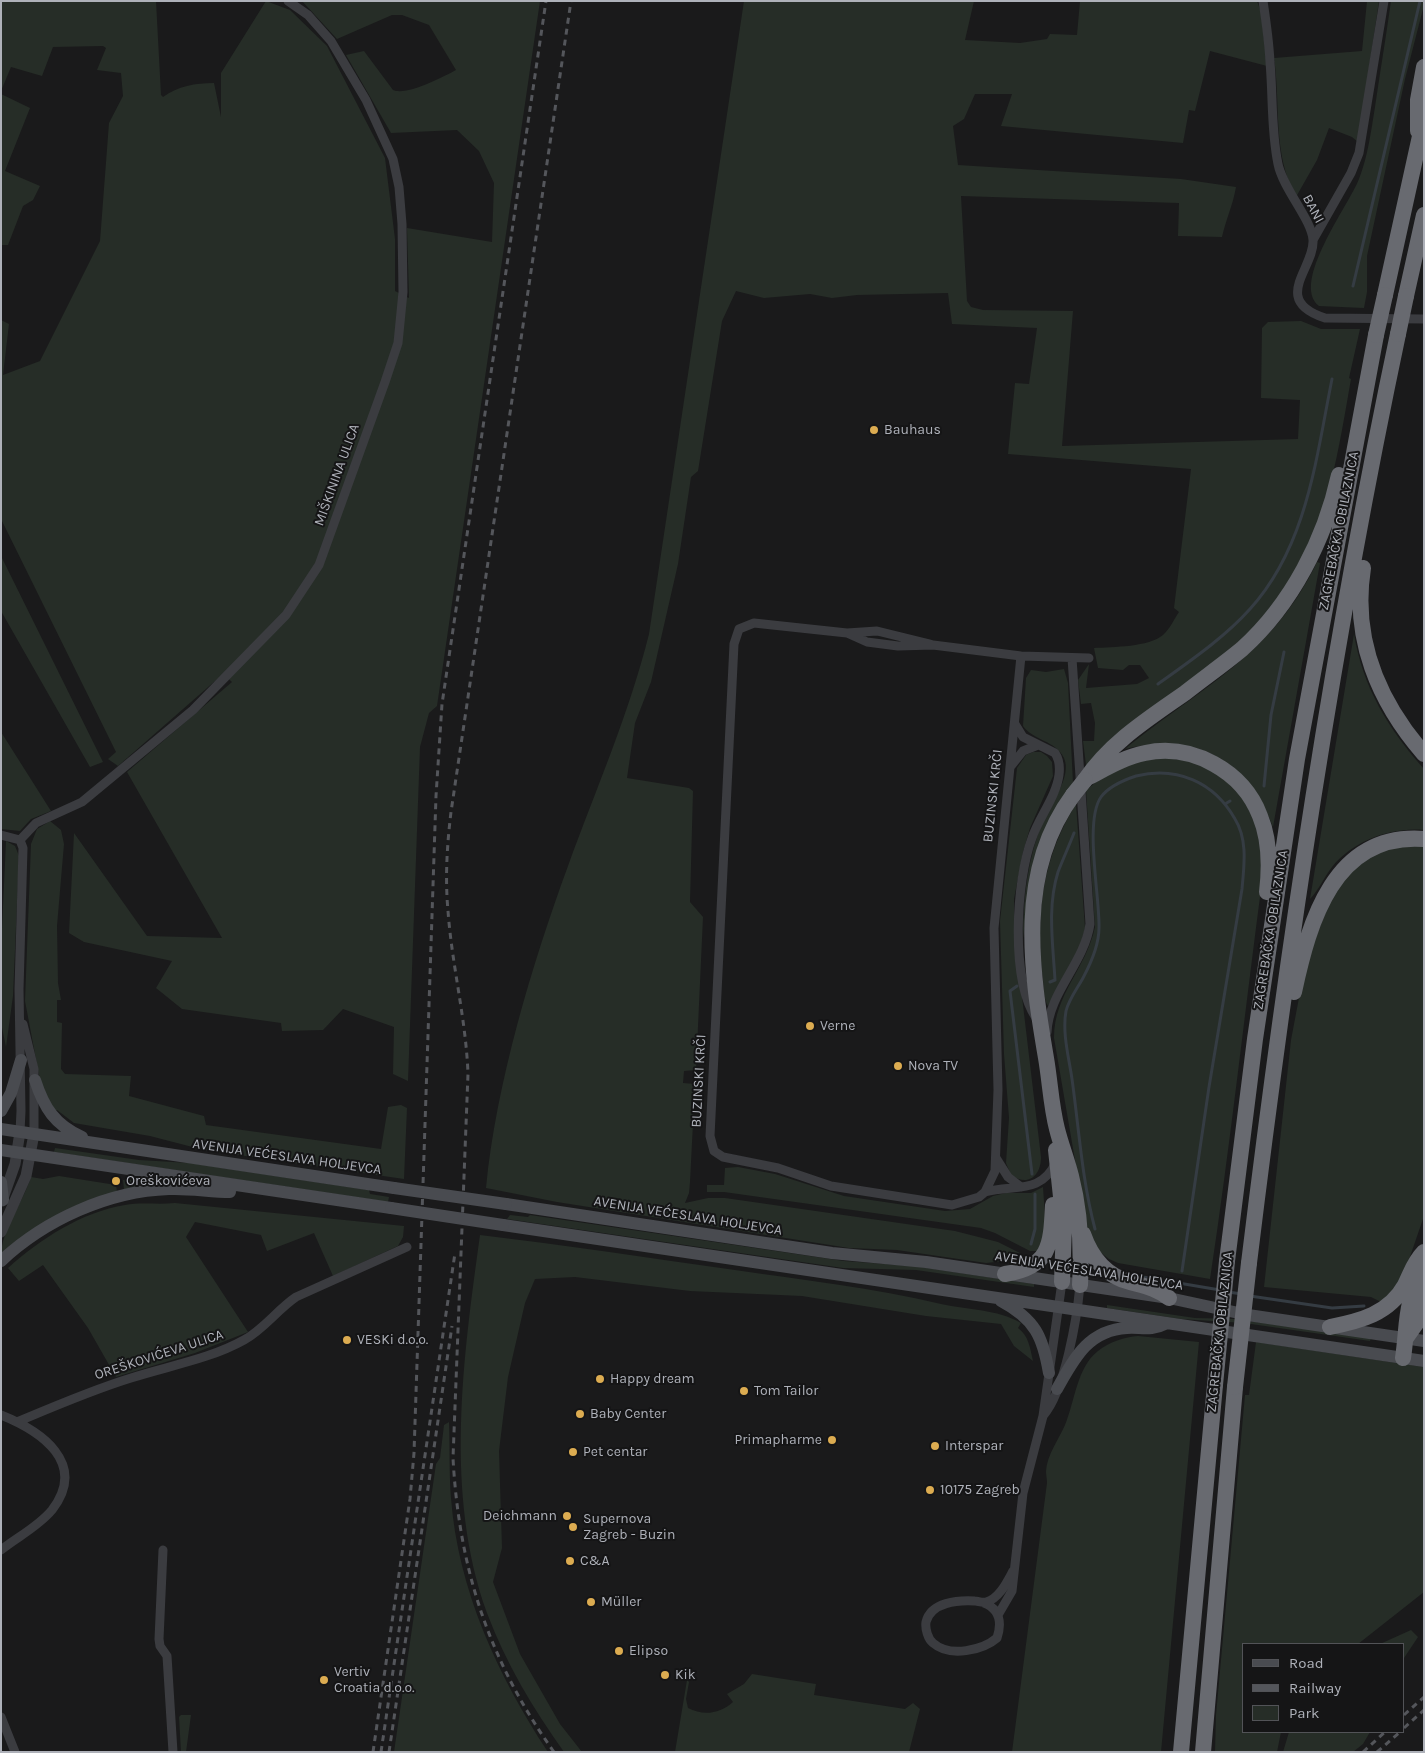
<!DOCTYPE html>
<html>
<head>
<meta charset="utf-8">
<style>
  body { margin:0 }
  #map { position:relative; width:1425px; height:1753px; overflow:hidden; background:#1a1a1b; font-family:Karla,sans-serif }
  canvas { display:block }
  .frame { position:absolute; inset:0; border:2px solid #aeb1b9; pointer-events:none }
  .legend { position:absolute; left:1242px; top:1643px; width:162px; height:90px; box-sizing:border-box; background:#151516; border:1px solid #525357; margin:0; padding:6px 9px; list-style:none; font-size:15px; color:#aeb1b9 }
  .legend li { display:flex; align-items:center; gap:10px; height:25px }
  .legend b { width:25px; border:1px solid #525357 }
</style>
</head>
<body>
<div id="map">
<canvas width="1425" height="1753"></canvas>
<div class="frame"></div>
<ul class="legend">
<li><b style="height:6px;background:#494b50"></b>Road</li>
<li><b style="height:6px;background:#54565b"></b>Railway</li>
<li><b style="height:14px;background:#262d27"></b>Park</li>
</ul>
</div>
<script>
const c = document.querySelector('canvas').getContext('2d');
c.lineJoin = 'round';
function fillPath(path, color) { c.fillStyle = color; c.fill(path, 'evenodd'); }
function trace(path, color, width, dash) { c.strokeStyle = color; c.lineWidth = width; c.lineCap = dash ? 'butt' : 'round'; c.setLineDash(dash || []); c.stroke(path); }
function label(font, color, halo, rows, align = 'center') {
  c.font = font + ' Karla,sans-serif'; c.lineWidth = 4; c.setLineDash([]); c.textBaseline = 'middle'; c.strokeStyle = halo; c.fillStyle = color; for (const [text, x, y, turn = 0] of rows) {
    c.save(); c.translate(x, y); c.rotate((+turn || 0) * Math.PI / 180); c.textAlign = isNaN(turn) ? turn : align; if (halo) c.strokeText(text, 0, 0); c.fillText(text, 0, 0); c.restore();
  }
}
const green = new Path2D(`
  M1 1H156L161 95 163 97C178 86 195 83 214 83L221 117V73L266 1 290 10 327 46 385 158 395 239V291L409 298 407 228 492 242 494 183 479 151 457 130 391 133 346 55 364 51 393 90C407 96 443 77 456 70L429 25 402 15H392L337 39 302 1H540L437 706 429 713 420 747 408 1081 393 1074 394 1027 343 1009 323 1030 282 1031 281 1023 182 1009 156 988 172 961 84 942 69 933 74 833 147 936 222 938 127 772 232 682 223 674 118 766 108 759 116 752 1 519V320L9 324 3 375 40 361 100 241 109 123 123 96 121 73 97 70 106 48 103 46 53 47 42 76 11 67 1 91Z
  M744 1H974L965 40 1020 43 1047 39 1050 34 1077 35 1080 1H1257L1261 12 1267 66 1210 51 1195 111 1189 110 1183 143 1001 126 1012 94H975L964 119 953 126 958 165 1181 179 1236 187C1233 205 1226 219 1222 237L1178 236 1179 203 961 196 967 301 971 307 983 310 1073 311 1062 446 1298 439 1300 400 1261 398 1262 328 1268 322 1301 321 1321 329H1360L1349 378 1351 379C1339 447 1328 525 1289 584 1259 629 1220 660 1179 693 1148 717 1117 741 1086 765L1083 741H1094L1095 723 1091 703 1081 704 1078 680 1089 664 1086 688 1137 684 1149 678 1140 665H1129L1123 670 1098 668 1094 648C1113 647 1149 647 1163 635 1170 629 1174 619 1179 612L1174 608 1191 469 1008 454 1015 383 1029 384 1037 328 952 324 948 293 857 295 832 298 810 294 764 298 736 291 722 321 698 471 691 477 678 564 651 682 635 723 627 778 689 788 693 791 690 902 703 917 696 1070 684 1071 683 1083 695 1084 690 1182 689 1193 685 1203 708 1198H725L955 1231 998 1242 1020 1253 1023 1259 986 1263 897 1250 849 1248 557 1202 486 1188C496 1084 532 964 568 866 596 789 629 714 649 634Z
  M1367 1H1379L1358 142 1352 137 1329 128 1317 160 1296 197C1272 153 1281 105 1274 58L1362 51Z
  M1391 1H1424V5L1405 79 1367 256V292L1364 308 1319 306C1290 283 1349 205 1359 179 1368 156 1371 131 1375 107 1380 72 1386 37 1391 1Z
  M1 94 30 108 5 171 40 186 33 200 23 206 8 245H1Z
  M1 556 103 762 90 767 1 611Z
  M1317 562 1320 563 1273 827C1247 759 1195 732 1125 749 1201 687 1272 656 1317 562Z
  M1354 634C1363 688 1388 728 1424 769V830C1391 827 1353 841 1332 867 1324 877 1319 890 1310 899Z
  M1064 669 1068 683 1073 783 1034 861 1030 877 1023 938C1023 897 1028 856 1044 818 1052 802 1072 776 1064 758 1055 740 1034 741 1023 726L1026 678 1031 670 1046 672Z
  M1 732 51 811 31 819 20 831 1 829Z
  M1033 752H1041L1047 756 1052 762 1053 776 1030 828 1023 852 1014 899V929L1041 1157C1041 1176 1028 1187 1011 1175L1006 1163 1009 1118 1004 1054 1000 921 1017 768 1026 755Z
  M1150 755 1205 764 1241 793 1260 832 1263 874C1245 1009 1230 1147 1210 1279L1118 1263 1109 1259 1096 1249 1086 1224 1054 1038C1054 994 1086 969 1095 927L1086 790 1115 767Z
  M1076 804 1085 928 1079 951 1048 1006C1043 999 1044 983 1042 973 1036 911 1043 857 1076 804Z
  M50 821 61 830 64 844 57 926 58 983 61 1000H57V1022L62 1023 61 1069 65 1074 131 1076 129 1096 204 1116 206 1125 381 1149 388 1107 401 1105 407 1108 404 1179 204 1150 150 1136 74 1123 57 1110 53 1113 42 1091 25 1001 31 844 37 829Z
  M6 841 15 846 19 856 13 996 6 1047 1 1023V950Z
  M1424 844V1216L1403 1277 1383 1303 1371 1297 1264 1287 1291 1040 1305 966 1337 883 1382 848Z
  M55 1148 139 1160 190 1163 369 1190 370 1194 389 1197 388 1202 54 1152Z
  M738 1167 775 1174 844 1196 945 1211 970 1209 993 1196 1006 1193H1031L1043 1187 1046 1232 1038 1251H1030L995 1233 981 1228 724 1192H707V1185H724L725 1168Z
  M59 1176 116 1185 117 1192 1 1256C1 1231 23 1202 31 1177L43 1179Z
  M142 1179 168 1182 169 1183 124 1190 123 1180Z
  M175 1203 404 1226 403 1237 398 1246 333 1276 314 1233 267 1251 261 1235 195 1222 186 1237 248 1332 195 1353 116 1377 88 1328 43 1265 19 1281 8 1268C40 1239 82 1212 125 1205 141 1202 159 1205 175 1203Z
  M510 1215 528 1217 530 1215 844 1261 914 1266 1034 1284V1287L916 1270 843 1268 507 1219Z
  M480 1235C565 1245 650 1258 735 1270 804 1280 873 1288 941 1304 968 1310 997 1309 1021 1323L1018 1328C1029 1336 1030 1348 1033 1361L1014 1346 1001 1324 926 1316 802 1296 690 1291 575 1277 535 1279 525 1303 508 1377 499 1451 502 1548 493 1582 520 1654 560 1724 582 1752H564C533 1708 506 1664 487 1613 444 1494 463 1358 480 1235Z
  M1107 1305 1195 1318 1235 1319 1371 1338 1370 1341 1244 1323 1181 1319 1107 1308Z
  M1138 1336 1199 1342 1161 1752H1012L1047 1483C1047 1479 1046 1475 1046 1471 1047 1455 1059 1439 1065 1425 1075 1401 1077 1367 1098 1351 1109 1342 1125 1337 1138 1336Z
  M1256 1342 1424 1367V1592L1358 1644H1244V1732H1281L1277 1752H1215L1216 1715 1245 1395H1249Z
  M449 1422C450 1447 449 1473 451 1498 458 1590 498 1676 548 1752H394L436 1464 440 1458 444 1425Z
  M1411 1630 1418 1637 1404 1658V1644H1380Z
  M752 1674 816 1684 814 1695 905 1709 913 1703 920 1709 909 1752H675L687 1680 689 1682 686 1699 688 1708C703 1716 720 1714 733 1702L727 1694 744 1684Z
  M181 1715H191L186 1752H181L179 1717Z
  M1289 1732H1370L1363 1744 1353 1752H1283Z`);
const stream = new Path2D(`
  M1353 286 1420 1
  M1158 684C1190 661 1224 638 1250 609 1307 546 1316 459 1332 379
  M1264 786 1271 715 1284 652
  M1225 804 1230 801
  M1055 980C1053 944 1047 907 1058 872 1063 859 1069 846 1074 833
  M1050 982 1055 980
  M1017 986 1010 991 1032 1174
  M1095 1229C1082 1180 1079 1129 1072 1079 1069 1058 1062 1033 1066 1011 1069 999 1077 989 1083 978 1091 963 1099 945 1099 928 1100 897 1084 821 1101 797 1109 786 1124 780 1136 776 1177 766 1214 782 1235 819 1248 840 1244 866 1242 889L1209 1087 1182 1271
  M1031 1244 1035 1229V1194
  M1137 1276 1220 1290
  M1228 1292 1242 1294
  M1250 1296 1332 1308 1364 1306`);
const minor = new Path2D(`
  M1263 1C1266 21 1269 42 1270 62 1273 96 1271 131 1278 164 1283 189 1312 220 1313 240 1315 268 1270 300 1325 318L1424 319
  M1313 240 1351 173 1359 153 1384 1
  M847 633 877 631 930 644
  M1021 656 994 928 998 1090 995 1171 985 1192 979 1197 952 1205 831 1186 778 1168 723 1157 714 1151 710 1136 734 644 739 629 754 623 847 633 867 642 898 646 933 645 1021 656 1089 658
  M1015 724 1023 737 1055 753C1059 759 1060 767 1059 775 1056 797 1039 817 1032 838 1016 880 1010 979 1036 1018
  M1011 766 1023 751 1038 745
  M1 835 20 840
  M20 840 36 823 82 802 193 710 286 615 319 565 385 382 398 343 403 292 402 224 399 187 393 159 366 100 331 41 308 15 288 1
  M23 1024 34 1069V1134
  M1047 1032C1049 992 1084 964 1090 924L1072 658
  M20 1132 21 1111 19 989 23 848 20 840
  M996 1158 1008 1177 1021 1187
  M985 1192C1014 1184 1041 1195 1056 1162
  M1 1415C41 1431 88 1463 52 1510 38 1527 17 1537 1 1550
  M1043 1416C1065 1391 1077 1318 1080 1285
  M17 1422C55 1406 92 1390 131 1378 168 1366 210 1359 244 1340 264 1329 277 1310 296 1297L407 1247
  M163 1550 159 1639 160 1646 167 1656 173 1752
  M984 1603C1000 1609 1002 1623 997 1638 983 1650 950 1658 933 1643 928 1639 925 1629 926 1622 931 1602 958 1600 975 1601 978 1601 982 1603 986 1602 999 1599 1007 1582 1013 1571
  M998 1615 1012 1591 1023 1493 1043 1416 1062 1282
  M1 1717 15 1752`);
const tertiary = new Path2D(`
  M2 1201 15 1164 20 1132
  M1 1232 26 1176 34 1134`);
const secondary = new Path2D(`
  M35 1080C44 1108 55 1125 82 1137
  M1 1111 11 1093 21 1060
  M1 1129 394 1188
  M1 1150 391 1208
  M1 1182 3 1200
  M506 1204 832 1253 926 1262 1169 1298 1248 1315 1424 1341
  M503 1225 1424 1361
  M1 1261C45 1220 108 1191 169 1189 190 1188 210 1192 230 1192
  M1001 1301C1035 1319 1043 1337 1049 1373
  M1057 1389C1074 1359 1088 1330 1127 1328 1140 1327 1152 1331 1165 1324`);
const motorway = new Path2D(`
  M1418 131V100L1424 67
  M1385 295 1424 118
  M1406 296 1424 215
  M1363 568C1352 638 1378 701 1424 754
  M1089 777C1108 767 1125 757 1145 753 1192 743 1243 771 1260 816 1270 840 1270 867 1267 892
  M1085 780C1111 742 1148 719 1185 693 1204 678 1224 664 1242 649 1292 604 1325 539 1339 475
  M1073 795C1016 872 1031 970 1046 1058 1050 1081 1051 1106 1057 1129 1061 1145 1067 1160 1071 1176 1080 1211 1082 1248 1080 1285
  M1294 992C1309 922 1334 832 1424 839
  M1056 1150 1064 1225 1062 1282
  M1083 1234C1091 1257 1106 1276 1130 1282 1144 1286 1156 1288 1169 1298
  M1227 1261 1255 1039 1297 759 1376 335
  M1249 1263C1287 952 1333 641 1398 334
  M1005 1274C1051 1267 1051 1244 1053 1205
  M1330 1327C1360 1321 1389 1314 1405 1285 1411 1273 1414 1262 1424 1252
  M1406 1338 1418 1321 1424 1295
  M1403 1358C1408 1325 1404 1301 1424 1272
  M1181 1752 1215 1385
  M1203 1752 1235 1387`);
const rail = new Path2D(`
  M1404 1715 1424 1697
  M1404 1728 1424 1710
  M373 1752 410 1499 414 1453 436 796 442 704 546 1
  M381 1752 455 1253
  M389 1752 452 1326
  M554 1752C489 1661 459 1569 453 1458L468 1074C466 1019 452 966 448 911 445 878 447 845 451 812L571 1
  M1363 1752 1385 1732
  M1377 1752 1400 1732`);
const secondaryBridge = new Path2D(`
  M394 1188 506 1204
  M391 1208 503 1225`);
const motorwayBridge = new Path2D(`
  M1398 334 1406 296
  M1376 335 1385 295
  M1073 795 1085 780
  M1215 1385 1227 1261
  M1235 1387 1249 1263`);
const markers = [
  [874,430,5,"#dcac51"],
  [810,1026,5,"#dcac51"],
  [898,1066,5,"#dcac51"],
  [116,1181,5,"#dcac51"],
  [347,1340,5,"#dcac51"],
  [600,1379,5,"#dcac51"],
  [744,1391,5,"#dcac51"],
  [580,1414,5,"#dcac51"],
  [832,1440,5,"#dcac51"],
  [935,1446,5,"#dcac51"],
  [573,1452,5,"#dcac51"],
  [930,1490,5,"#dcac51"],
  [567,1516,5,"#dcac51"],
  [573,1527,5,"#dcac51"],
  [570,1561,5,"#dcac51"],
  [591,1602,5,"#dcac51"],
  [619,1651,5,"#dcac51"],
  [665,1675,5,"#dcac51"],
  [324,1680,5,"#dcac51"]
];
const streetNames = [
  ["BANI",1313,209,62],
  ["MIŠKININA ULICA",337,475,-70],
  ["ZAGREBAČKA OBILAZNICA",1339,531,-79],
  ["BUZINSKI KRČI",993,796,-84],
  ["ZAGREBAČKA OBILAZNICA",1271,930,-81],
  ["BUZINSKI KRČI",699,1081,-87],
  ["AVENIJA VEĆESLAVA HOLJEVCA",287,1157,8],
  ["AVENIJA VEĆESLAVA HOLJEVCA",688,1216,9],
  ["AVENIJA VEĆESLAVA HOLJEVCA",1089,1271,9],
  ["ZAGREBAČKA OBILAZNICA",1220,1332,-84],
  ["OREŠKOVIĆEVA ULICA",159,1355,-18]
];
const poiNames = [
  ["Bauhaus",884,430],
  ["Verne",820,1026],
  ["Nova TV",908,1066],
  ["Oreškovićeva",126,1181],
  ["VESKi d.o.o.",357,1340],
  ["Happy dream",610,1379],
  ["Tom Tailor",754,1391],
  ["Baby Center",590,1414],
  ["Primapharme",822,1440,"right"],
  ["Interspar",945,1446],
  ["Pet centar",583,1452],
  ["10175 Zagreb",940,1490],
  ["Deichmann",557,1516,"right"],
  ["Supernova",583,1519],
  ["Zagreb - Buzin",583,1535],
  ["C&A",580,1561],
  ["Müller",601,1602],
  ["Elipso",629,1651],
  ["Vertiv",334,1672],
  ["Croatia d.o.o.",334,1688],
  ["Kik",675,1675]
];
fillPath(green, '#262d27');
trace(stream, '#353c43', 3);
trace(minor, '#3b3c40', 9);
trace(tertiary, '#3b3c40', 11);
trace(secondary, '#494b50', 12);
trace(motorway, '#686a70', 16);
trace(rail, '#54565b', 3, [6, 5]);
trace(secondaryBridge, '#494b50', 12);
trace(motorwayBridge, '#686a70', 16);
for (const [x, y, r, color] of markers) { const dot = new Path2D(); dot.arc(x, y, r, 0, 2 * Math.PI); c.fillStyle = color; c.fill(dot); trace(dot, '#151516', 2); }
label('14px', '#aeb1b9', '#151516', streetNames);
label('14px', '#aeb1b9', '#151516', poiNames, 'left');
</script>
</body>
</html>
